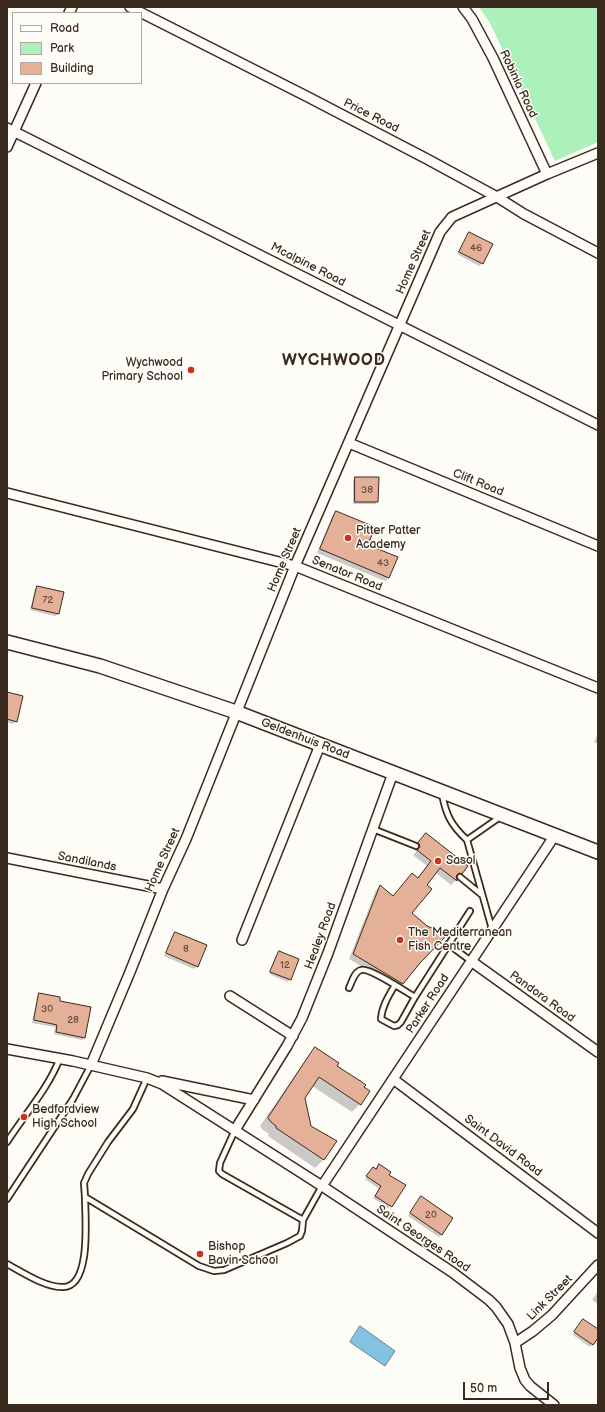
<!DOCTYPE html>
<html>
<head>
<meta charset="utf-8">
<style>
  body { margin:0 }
  #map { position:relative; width:605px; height:1412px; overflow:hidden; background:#fdfcf7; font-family:"Balsamiq Sans",sans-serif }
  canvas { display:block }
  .frame { position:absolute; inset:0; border:8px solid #3b2a1e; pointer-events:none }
  .legend { position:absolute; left:12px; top:12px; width:130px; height:72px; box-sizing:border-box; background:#fdfcf7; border:1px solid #afa8a0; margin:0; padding:5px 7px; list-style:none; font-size:12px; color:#3b2a1e }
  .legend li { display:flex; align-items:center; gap:8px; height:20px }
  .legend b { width:20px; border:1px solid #afa8a0 }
  .scale { position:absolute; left:463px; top:1382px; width:86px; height:18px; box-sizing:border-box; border:2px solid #3b2a1e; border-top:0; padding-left:5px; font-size:12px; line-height:14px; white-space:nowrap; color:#3b2a1e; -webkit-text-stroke:3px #fdfcf7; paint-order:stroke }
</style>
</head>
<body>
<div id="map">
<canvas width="605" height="1412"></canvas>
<div class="frame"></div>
<ul class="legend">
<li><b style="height:5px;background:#fdfcf7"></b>Road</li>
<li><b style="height:11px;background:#acf0bb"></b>Park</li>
<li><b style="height:11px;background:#e4b097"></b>Building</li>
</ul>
<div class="scale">50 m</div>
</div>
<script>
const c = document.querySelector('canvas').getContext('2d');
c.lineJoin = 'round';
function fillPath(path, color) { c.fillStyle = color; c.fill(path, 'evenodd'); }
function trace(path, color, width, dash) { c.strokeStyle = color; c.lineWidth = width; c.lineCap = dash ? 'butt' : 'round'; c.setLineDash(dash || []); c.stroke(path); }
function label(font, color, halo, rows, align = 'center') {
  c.font = font + ' "Balsamiq Sans",sans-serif'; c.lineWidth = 3; c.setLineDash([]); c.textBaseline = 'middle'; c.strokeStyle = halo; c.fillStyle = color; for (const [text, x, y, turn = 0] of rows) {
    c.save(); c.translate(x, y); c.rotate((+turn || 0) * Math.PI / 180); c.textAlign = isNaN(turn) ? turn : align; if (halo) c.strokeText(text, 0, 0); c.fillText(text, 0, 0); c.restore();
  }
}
const green = new Path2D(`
  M479 7H598V142L555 161 490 23Z`);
const water = new Path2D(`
  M360 1326 395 1351 385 1366 350 1342Z`);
const shadow = new Path2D(`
  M469 233 482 263 479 266 457 254Z
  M356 478 377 502 375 504H353V480Z
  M336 512 367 545 388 578 385 581 317 553 332 516Z
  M38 587 63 593 58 614 55 616 30 610 35 589Z
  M7 693 16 721 13 724 7 722Z
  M598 733V744L594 742Z
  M422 839 461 873 456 878V880L451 885 435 872 425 885 411 913 431 948 398 988 349 959 376 890 380 886 393 897 417 878 427 866 413 855 416 852 414 848Z
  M175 933 197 966 194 969 164 956 173 936Z
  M279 952 290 979 288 982 269 974 276 955Z
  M39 994 59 1001 84 1038 82 1040 54 1034 55 1027 32 1023 37 997Z
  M316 1048 369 1091 360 1104 352 1112 312 1086 304 1098 310 1126 335 1142 323 1160 315 1168 268 1136 269 1134 263 1130 260 1126 308 1056Z
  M370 1171 388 1175 391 1206 388 1208 373 1198 379 1189 365 1179Z
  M421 1198 442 1234 439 1237 408 1216Z
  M598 1291V1304L592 1300Z
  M581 1323 598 1330V1336L590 1347 573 1335Z`);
const building = new Path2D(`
  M469 232 493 244 483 264 459 252Z
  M355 477H379L378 502H355Z
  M336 511 375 527 368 545 398 557 389 578 320 549Z
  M37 586 64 592 59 614 32 608Z
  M7 692 23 696 17 722 7 719Z
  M426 833 468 866 462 874 459 873 457 875V881L440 868 427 885 432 889 412 913 427 926 448 934 420 963 403 984 353 954 380 885 393 896 412 873 418 878 431 861 417 850 420 847 418 843Z
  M175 932 207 945 198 967 166 953Z
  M279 951 299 959 291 980 270 972Z
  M39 993 60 997V1001L91 1007 85 1038 56 1032 57 1025 34 1020Z
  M315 1047 339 1063 337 1066 362 1082 366 1085 364 1087 370 1091 361 1105 319 1077 305 1098 311 1126 337 1141 324 1160 276 1128V1126L271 1122 268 1118Z
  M379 1164 391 1172 389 1175 406 1185 392 1207 375 1196 381 1186 366 1176 373 1167 376 1169Z
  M421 1196 453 1218 442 1235 410 1213Z
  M583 1319 598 1329V1338L593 1345 574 1332Z`);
const service = new Path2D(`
  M442 794C446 815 451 825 467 840L492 929
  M373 829 416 846
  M467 840 500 817
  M460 877 482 895
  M448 944 471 961
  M395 985C389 995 382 1006 381 1019L394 1026 398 1025 401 1022 415 997 470 911
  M349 988C352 982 354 972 361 970 369 967 406 992 415 997
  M235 1130 220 1163 219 1171 222 1174 303 1220
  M7 1142C25 1114 48 1089 60 1058
  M85 1197 84 1183 88 1174 108 1142 133 1109 147 1078
  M7 1199 73 1099 91 1065
  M7 1264C22 1272 46 1288 63 1287 92 1287 85 1216 85 1197L199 1266 214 1271 224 1270 287 1243 300 1236 302 1231 303 1220 322 1186`);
const minor = new Path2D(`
  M130 7 308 97 427 159 497 197 524 214 598 253
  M463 7 472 19 493 58 547 174
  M69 13 72 7
  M7 128 598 425
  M7 147 36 83
  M349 443 598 546
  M7 493 295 566 598 688
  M7 858 163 889
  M242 940 320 745
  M471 961 598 1052
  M230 996 293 1036
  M7 1049 73 1061 147 1078 162 1084 322 1186 452 1272 489 1300 496 1307 508 1324 515 1343 520 1368 525 1380 530 1386 554 1405
  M91 1065 130 972 163 889 186 839 295 566 440 232 452 217 547 174 598 153
  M393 1079 598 1233
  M162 1081 254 1100
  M235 1130 287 1046 302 1018 328 953 393 773
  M322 1186 555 835
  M515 1343 533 1331 552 1315 598 1265`);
const secondary = new Path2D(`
  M7 642 100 666 236 712 598 852`);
const markers = [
  [191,370,4,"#c8321e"],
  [348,538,4,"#c8321e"],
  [438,861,4,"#c8321e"],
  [400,940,4,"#c8321e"],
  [24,1117,4,"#c8321e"],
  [200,1254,4,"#c8321e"]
];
const numberNames = [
  ["46",476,248],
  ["38",367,490],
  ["43",383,563],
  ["72",48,600],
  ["8",186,949],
  ["12",285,965],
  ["30",47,1009],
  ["28",73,1020],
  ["20",431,1215]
];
const streetNames = [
  ["Robinia Road",518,84,65],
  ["Price Road",371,116,27],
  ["Home Street",414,262,-66],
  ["Mcalpine Road",308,265,27],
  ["Clift Road",478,483,22],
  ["Home Street",285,560,-67],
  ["Senator Road",347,574,22],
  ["Geldenhuis Road",305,739,21],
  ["Home Street",163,860,-66],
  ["Sandilands",87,862,11],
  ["Healey Road",321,936,-70],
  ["Pandora Road",542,997,36],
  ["Parker Road",428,1004,-57],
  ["Saint David Road",503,1146,37],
  ["Saint Georges Road",423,1239,34],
  ["Link Street",550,1298,-45]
];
const poiNames = [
  ["Wychwood",183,363,"right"],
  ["Primary School",183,377,"right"],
  ["Pitter Patter",356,531],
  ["Academy",356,545],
  ["Sasol",446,861],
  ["The Mediterranean",408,933],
  ["Fish Centre",408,947],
  ["Bedfordview",32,1110],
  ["High School",32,1124],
  ["Bishop",208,1247],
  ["Bavin School",208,1261]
];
const districtNames = [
  ["WYCHWOOD",334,361]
];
fillPath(green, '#acf0bb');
fillPath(water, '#83c2e3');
trace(water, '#668594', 1);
fillPath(shadow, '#0003');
fillPath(building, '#e4b097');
trace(building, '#3b2a1e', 1);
trace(service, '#3b2a1e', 8);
trace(minor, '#3b2a1e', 12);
trace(secondary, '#3b2a1e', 16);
trace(service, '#fdfcf7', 4.5);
trace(minor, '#fdfcf7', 9);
trace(secondary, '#fdfcf7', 13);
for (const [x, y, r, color] of markers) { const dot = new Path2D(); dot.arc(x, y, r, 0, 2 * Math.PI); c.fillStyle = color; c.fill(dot); trace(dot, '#fdfcf7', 1.5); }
label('10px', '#654c3c', null, numberNames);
label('12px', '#3b2a1e', '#fdfcf7', streetNames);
label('12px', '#3b2a1e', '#fdfcf7', poiNames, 'left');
c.letterSpacing = '1px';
label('bold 16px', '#3b2a1e', '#fdfcf7', districtNames);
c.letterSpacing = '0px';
</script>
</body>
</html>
